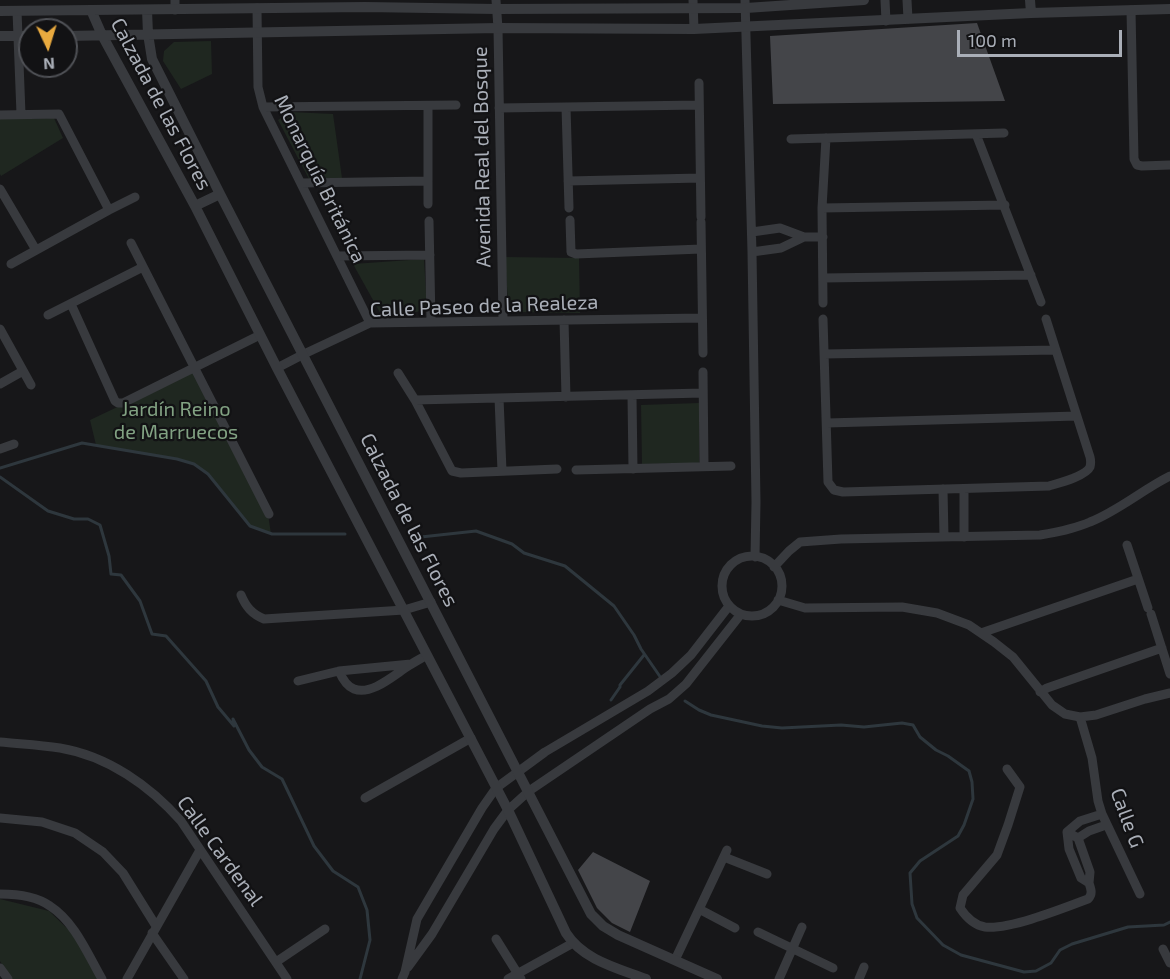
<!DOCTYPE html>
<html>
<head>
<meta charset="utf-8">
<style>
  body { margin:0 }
  #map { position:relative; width:1170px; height:979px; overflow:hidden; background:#171719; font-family:"Exo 2",sans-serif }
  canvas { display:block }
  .north { position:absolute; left:18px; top:18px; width:60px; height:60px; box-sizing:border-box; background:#121214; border:2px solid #4f5156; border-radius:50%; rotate:176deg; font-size:16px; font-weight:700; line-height:24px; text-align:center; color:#aaafb8 }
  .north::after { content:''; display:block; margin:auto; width:21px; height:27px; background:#e9aa3f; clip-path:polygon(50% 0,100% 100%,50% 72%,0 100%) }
  .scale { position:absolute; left:957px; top:30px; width:165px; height:27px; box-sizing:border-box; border:3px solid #aaafb8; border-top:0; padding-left:8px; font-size:18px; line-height:21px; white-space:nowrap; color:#aaafb8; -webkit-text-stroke:4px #121214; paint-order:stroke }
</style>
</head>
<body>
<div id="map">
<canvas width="1170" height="979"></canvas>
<div class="north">N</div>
<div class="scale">100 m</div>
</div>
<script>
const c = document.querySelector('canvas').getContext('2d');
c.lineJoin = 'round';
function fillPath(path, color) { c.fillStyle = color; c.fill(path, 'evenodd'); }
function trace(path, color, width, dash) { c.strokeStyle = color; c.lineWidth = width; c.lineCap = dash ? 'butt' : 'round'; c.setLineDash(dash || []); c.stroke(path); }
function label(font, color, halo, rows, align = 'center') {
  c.font = font + ' "Exo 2",sans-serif'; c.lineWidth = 4.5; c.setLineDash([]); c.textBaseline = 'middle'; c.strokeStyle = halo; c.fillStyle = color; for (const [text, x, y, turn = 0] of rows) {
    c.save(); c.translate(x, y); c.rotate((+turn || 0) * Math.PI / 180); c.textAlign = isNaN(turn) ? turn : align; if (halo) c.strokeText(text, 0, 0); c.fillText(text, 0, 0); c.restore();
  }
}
const green = new Path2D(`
  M211 41 212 74 181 89 163 61 164 51 174 42Z
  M290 112 333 114 342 178 309 179 278 120Z
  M54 118 63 138 1 176 0 174V119Z
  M505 257 579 258 580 313 515 312 508 302Z
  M424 259 427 310 383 318 353 264Z
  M193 371 268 514 271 534 250 526 208 474 194 464 177 459 96 445 90 420Z
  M699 403V463L642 464 641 405Z
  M0 899 49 911 76 937 101 979H10L0 961Z`);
const stream = new Path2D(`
  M0 468 82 443 177 459 194 464 208 474 250 526 272 534H345
  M0 477 48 511 74 519H88L100 525 109 556 111 574 121 575 140 601 152 634 166 636 206 681 218 707 234 726 233 719 249 750 262 767 282 779 314 846 333 871 358 887 367 910 370 940 360 979
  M421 537 476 531 512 544 524 553 565 566 614 606 634 635 641 649 661 678
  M611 700 620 687V685L644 655
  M685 701 699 710 711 715 762 726 782 728 841 725 864 727 902 723 913 725 920 737 936 750 948 756 969 771 972 782 973 799 964 825 958 836 920 861 910 873 912 904 917 918 943 945 961 955 1024 972 1036 971 1051 963 1060 950 1072 944 1128 927 1164 925 1170 922`);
const building = new Path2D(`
  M977 23 1005 101 773 104 770 36Z
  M593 852 650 881 630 932 612 923 597 908 578 870Z`);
const minor = new Path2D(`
  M175 0V10
  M496 0 498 28 503 321
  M693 0 694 29
  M745 0 752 252 756 502 755 557
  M885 0 886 21
  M907 0 908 19
  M257 8 258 87 263 107 370 323
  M1131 10 1134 159 1137 165 1142 166 1170 165
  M17 11 21 114
  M699 83 701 217
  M428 106V204
  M263 107 456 105
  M566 107 569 208
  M499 108 699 105
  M0 115 59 114 109 210
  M976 134 1041 302
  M791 139 1004 133
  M568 181 700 178
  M301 183 428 181
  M0 189 36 250
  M822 208 1005 205
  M570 220 571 252 576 254 701 249
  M429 221 431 322
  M701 222 703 353
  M752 232 780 228 804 237
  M131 243 269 514
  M752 252 781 248 804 237H823
  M337 256 430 255
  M11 264 109 210 135 197
  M823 278 1031 275
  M823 303 822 208 826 138
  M71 304 115 401 118 403H123L260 335
  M48 315 143 267
  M823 319 828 482 834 490 843 492 1049 486C1059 483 1086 476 1090 467 1091 463 1091 461 1090 457L1046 319
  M564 320 566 397
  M0 329 31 385
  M824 354 1056 350
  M277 368 304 354 370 323 702 318
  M703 372 704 466
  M398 373 415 400 452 471 461 473 557 469
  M0 384 23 371
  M632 396 633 469
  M499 398 502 471
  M415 400 703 393
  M827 423 1077 416
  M0 449 14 444
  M576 470 731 466
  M943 489 944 537
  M964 489V537
  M1127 545 1148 608
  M722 586a30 30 0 1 1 60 0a30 30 0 1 1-60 0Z
  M774 567 789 551 800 542 841 539 1040 535C1057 532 1074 529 1090 522 1118 511 1142 490 1170 476
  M241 595C246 607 252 614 264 619L404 610 431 602
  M778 600 805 608 902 607 937 613 969 625 994 642 1013 657 1052 705 1065 714 1080 717 1096 715 1145 699 1170 693
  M1151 614 1170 674
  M981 633 1138 579
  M339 671C342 678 346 686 354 689 372 696 395 674 410 665 416 661 422 658 427 655
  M298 681 339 671 411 664
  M1040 692 1047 688 1162 648
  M1080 717 1092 758 1098 801 1102 814 1140 894
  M0 742C20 744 40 745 60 748 108 756 150 786 181 821L287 979
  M1007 769 1020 787 1008 825 997 855 963 895 960 908C966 917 973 925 985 927 1009 930 1064 908 1088 899 1093 894 1091 889 1089 883
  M365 798 471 738
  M0 818 42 822 75 833 103 852 123 873 156 926
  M1067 832 1078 838 1090 872 1089 883 1081 878 1069 849Z
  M1067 832 1080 821 1102 814
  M1078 838 1089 831 1106 825
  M724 857 767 874
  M0 894C17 894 36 896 50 906 75 922 88 955 102 979
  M699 909 735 928
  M758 932 833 968
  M152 933 184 979
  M496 939 521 979
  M1163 949 1170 963
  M675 960 727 850
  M276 962 325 929
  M408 967 432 934 494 829 508 810 529 791 650 709 669 699 686 684 741 614
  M0 968 8 979
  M127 979 200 850
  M402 979 405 972 417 919 482 808 496 788 545 752 648 691 672 673 691 655 729 606
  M508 979 573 943
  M779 979 802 927
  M859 979 864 967`);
const tertiary = new Path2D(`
  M1030 0 1031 13
  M91 10 102 35 195 206 277 368 508 810 566 933C583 960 617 968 646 979
  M147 10 148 34 152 59 220 194 591 914 603 926 618 935 717 979
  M0 11 365 7 496 9 746 8 864 0
  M0 36H30
  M66 36 498 28 694 29 1031 13 1170 9
  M195 206 220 194`);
const streetNames = [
  ["Calzada de las Flores",161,104,62],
  ["Avenida Real del Bosque",482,157,-91],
  ["Monarquía Británica",320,179,64],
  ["Calle Paseo de la Realeza",484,306,-2],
  ["Calzada de las Flores",409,520,63],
  ["Calle G",1127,818,70],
  ["Calle Cardenal",220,851,54]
];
const parkNames = [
  ["Jardín Reino",176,409],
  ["de Marruecos",176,432]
];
fillPath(green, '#1f2720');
trace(stream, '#2e373d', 3);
fillPath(building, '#444549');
trace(minor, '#383a3e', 9);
trace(tertiary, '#383a3e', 10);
label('20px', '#aaafb8', '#121214', streetNames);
label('20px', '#82a283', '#121214', parkNames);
</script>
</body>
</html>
